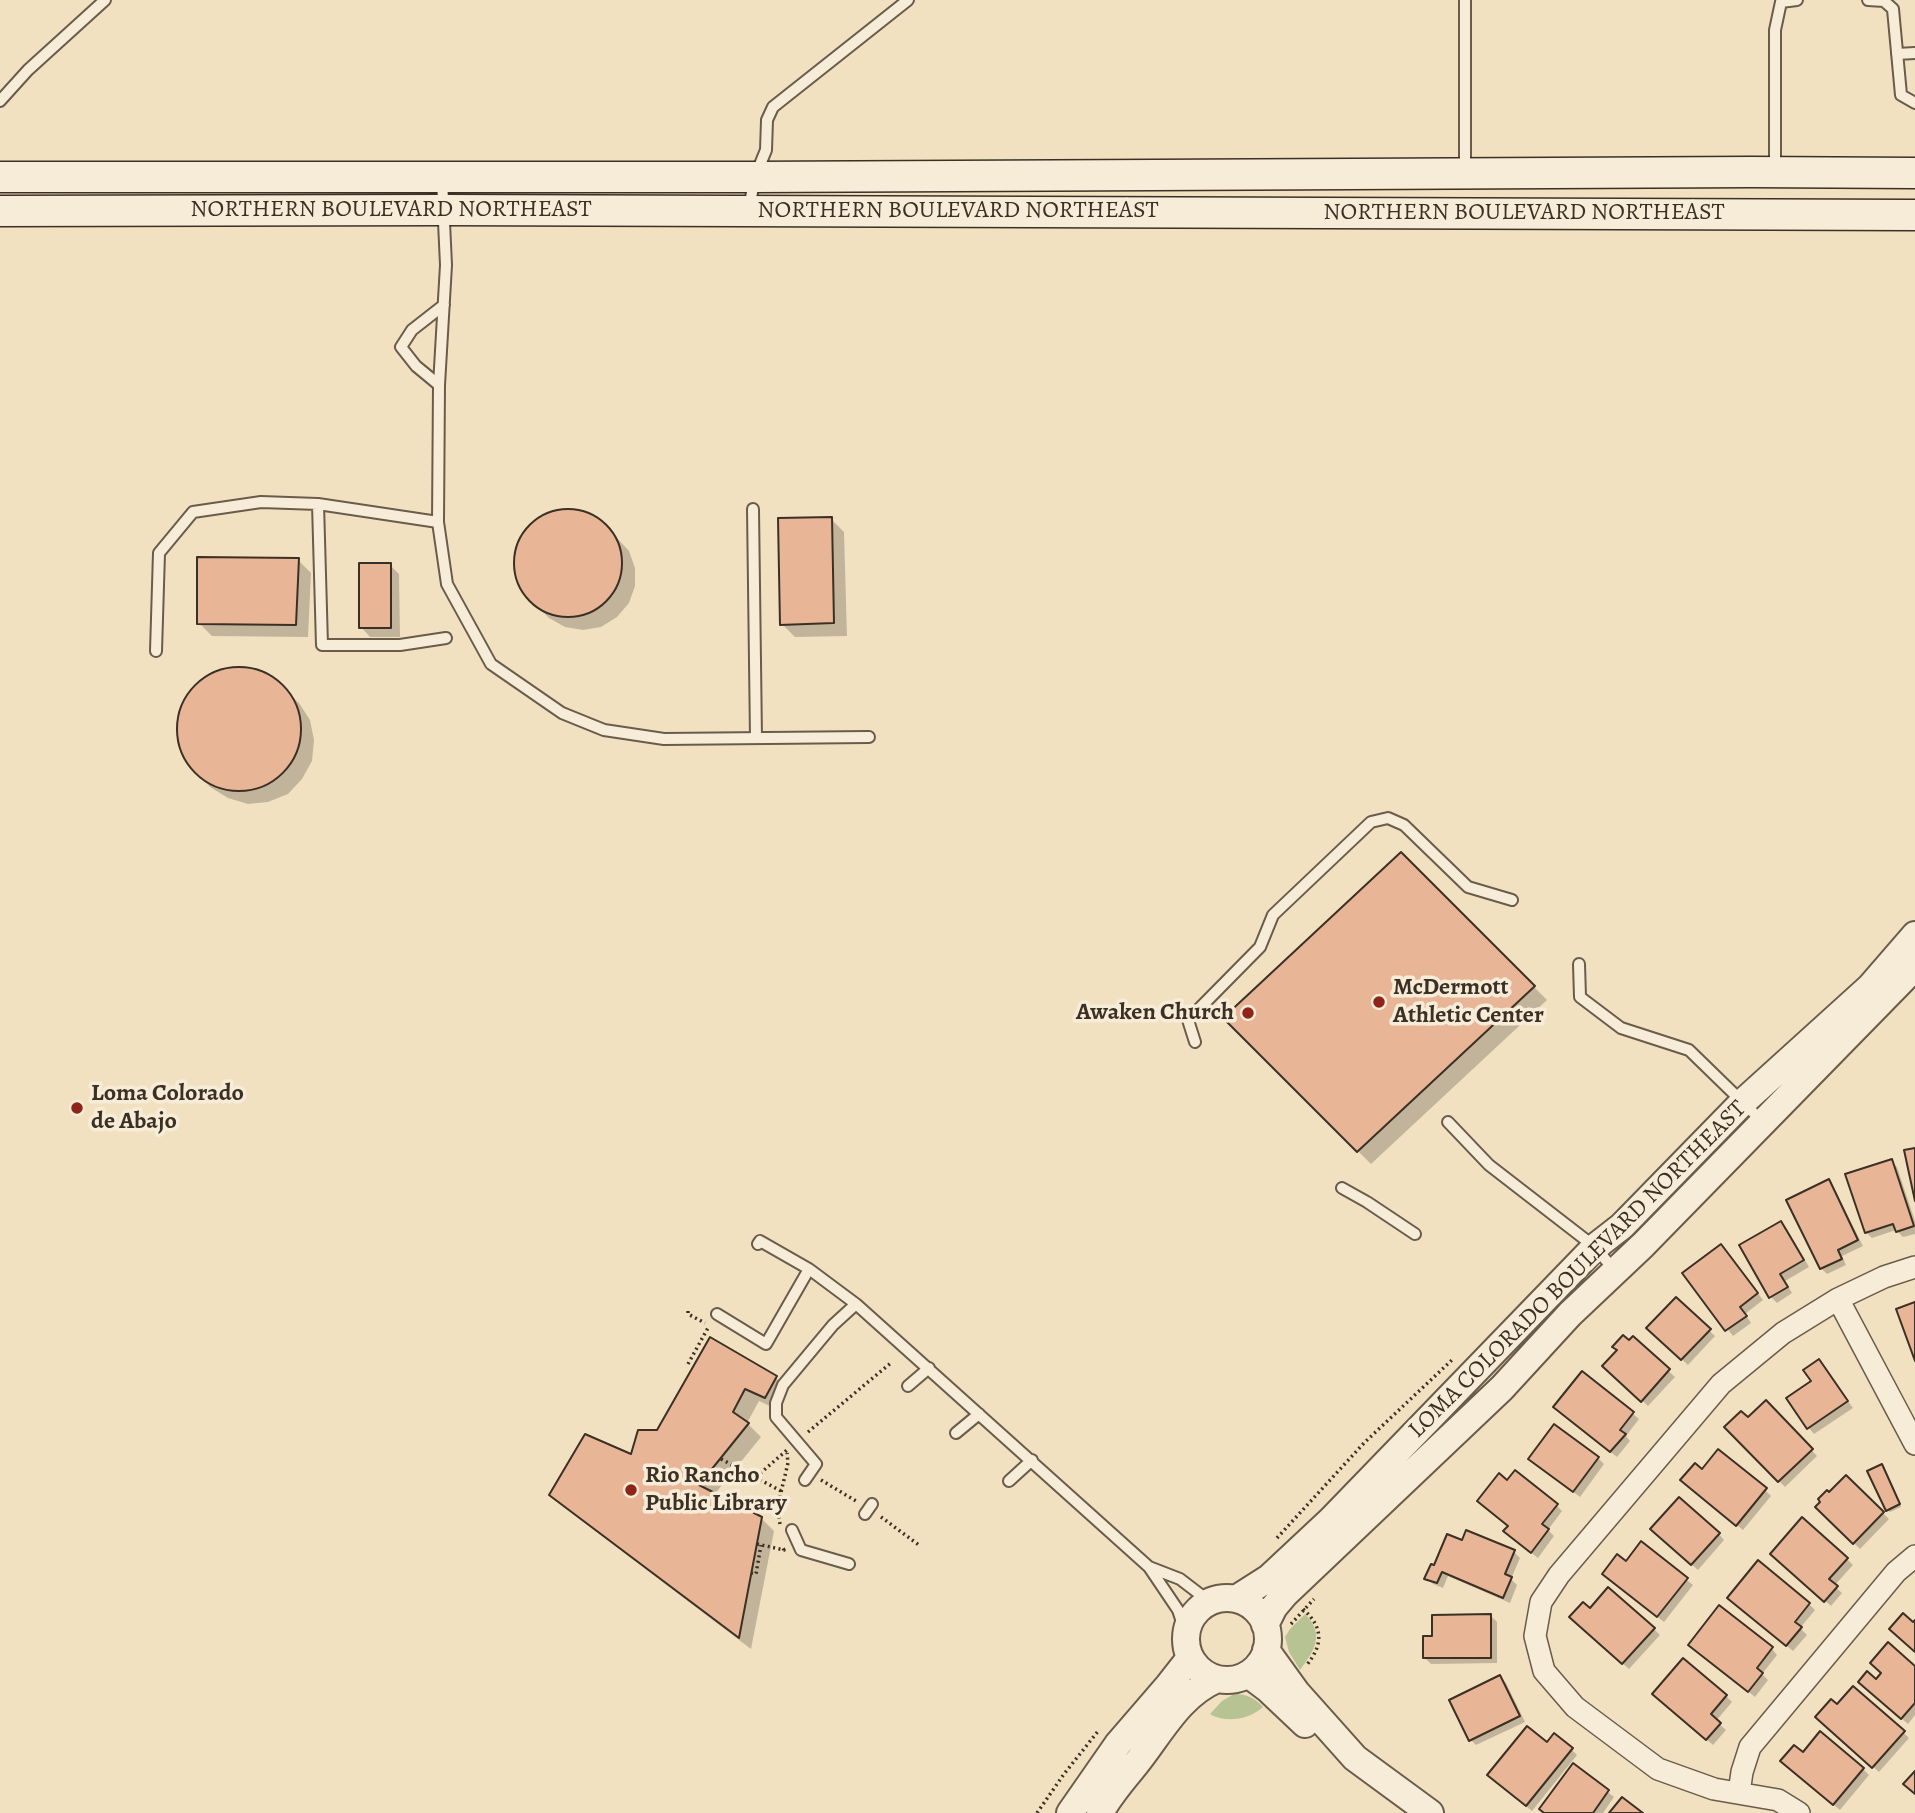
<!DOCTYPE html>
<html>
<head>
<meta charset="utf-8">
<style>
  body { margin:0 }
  canvas { display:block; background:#f2e1c1 }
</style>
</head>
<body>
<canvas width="1915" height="1813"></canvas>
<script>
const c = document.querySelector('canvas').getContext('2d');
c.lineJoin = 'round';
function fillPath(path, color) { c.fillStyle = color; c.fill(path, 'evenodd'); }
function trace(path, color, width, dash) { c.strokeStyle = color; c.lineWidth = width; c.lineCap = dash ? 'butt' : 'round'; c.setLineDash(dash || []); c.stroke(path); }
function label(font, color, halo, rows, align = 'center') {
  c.font = font + ' Alegreya,serif'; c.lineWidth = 7; c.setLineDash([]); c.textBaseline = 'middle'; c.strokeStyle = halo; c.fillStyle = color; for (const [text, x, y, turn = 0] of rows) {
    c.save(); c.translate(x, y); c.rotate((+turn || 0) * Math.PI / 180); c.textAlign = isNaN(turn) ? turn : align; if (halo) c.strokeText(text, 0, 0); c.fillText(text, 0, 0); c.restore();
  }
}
const green = new Path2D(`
  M1305 1614C1325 1634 1315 1650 1300 1670L1289 1652 1285 1637 1290 1629Z
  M1234 1694C1247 1694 1255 1698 1263 1707 1250 1719 1226 1724 1210 1714L1222 1701Z`);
const shadow = new Path2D(`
  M572 510 589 514 603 523 629 551 635 568V586L629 603 617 617 601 627 583 630 565 627 549 618 535 604 524 592 517 577 515 560 519 544 527 529 540 518 556 511Z
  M831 519 844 532 847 636 795 637 782 624Z
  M298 560 311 573 308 637 212 636 199 623Z
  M390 565 399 574 400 637H370L361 627Z
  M232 669 251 670 270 677 299 703 310 720 314 740 312 761 302 779 288 794 268 802 248 804 228 798 210 787 197 773 184 756 179 737V718L186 700 198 685 214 674Z
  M1401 854 1547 1000 1371 1164 1225 1018Z
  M1891 1161 1897 1167 1915 1221V1234L1903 1237 1896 1230 1872 1238 1866 1232Z
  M1828 1182 1834 1188 1863 1246 1842 1256 1846 1265 1827 1274 1821 1268Z
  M1781 1223 1787 1229 1809 1267 1785 1281 1792 1293 1777 1303 1771 1297Z
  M1727 1252 1763 1300 1745 1314 1751 1323 1733 1336 1684 1273Z
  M1676 1299 1715 1336 1688 1365 1648 1328Z
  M1633 1338 1675 1377 1648 1406 1611 1372Z
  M710 1339 775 1377 788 1390 778 1410 759 1401 747 1423 761 1437 714 1495 761 1518 774 1531 751 1649 565 1508 552 1495 632 1456 658 1432Z
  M1819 1361 1853 1408 1814 1434 1809 1428 1813 1382Z
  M1583 1373 1639 1419 1626 1436 1630 1441 1617 1457 1561 1413Z
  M1766 1403 1817 1456 1785 1487 1726 1427 1748 1420Z
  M1598 1458 1604 1464 1580 1497 1537 1465Z
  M1884 1469 1901 1507 1890 1512 1888 1510Z
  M1702 1471 1765 1490 1771 1496 1743 1530 1688 1486Z
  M1846 1478 1889 1519 1860 1549 1817 1507Z
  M1507 1482 1556 1505 1562 1511 1548 1530 1554 1536 1538 1558 1511 1537Z
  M1719 1534 1724 1540 1698 1570 1658 1535Z
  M1463 1543 1514 1552 1520 1558 1511 1579 1517 1585 1510 1603 1448 1576 1443 1588 1433 1584 1427 1578Z
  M1641 1544 1693 1585 1664 1622 1610 1580Z
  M1778 1559H1847L1853 1565 1834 1586 1842 1593 1831 1606Z
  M1735 1604H1809L1815 1610 1800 1628 1807 1635 1793 1651Z
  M1590 1611 1654 1629 1660 1635 1629 1669 1577 1623Z
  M1491 1616 1497 1622V1663L1431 1664 1425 1658Z
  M1772 1649 1777 1655 1762 1674 1768 1680 1755 1697 1696 1650Z
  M1915 1668V1715L1908 1724 1866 1688 1877 1681Z
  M1500 1677 1506 1683 1525 1722 1476 1745 1470 1739Z
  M1726 1696 1732 1702 1716 1721 1726 1730 1713 1745 1660 1700Z
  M1823 1723 1903 1732 1909 1738 1879 1772Z
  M1571 1749 1577 1755 1532 1811 1495 1781Z
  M1803 1754 1863 1769 1869 1775 1840 1810 1788 1767Z
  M1574 1766 1614 1797 1603 1813H1545Z`);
const building = new Path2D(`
  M514 563a54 54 0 1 1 108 0a54 54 0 1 1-108 0Z
  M832 517 834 623 780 625 778 518Z
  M197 557 299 558 296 625 197 624Z
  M359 563H391V628H359Z
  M177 729a62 62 0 1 1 124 0a62 62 0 1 1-124 0Z
  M1401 852 1535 986 1357 1152 1223 1018Z
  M1915 1148V1201L1904 1150Z
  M1892 1159 1914 1226 1896 1232 1893 1224 1865 1233 1845 1174Z
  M1829 1179 1858 1240 1838 1250 1842 1259 1820 1269 1786 1200Z
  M1781 1221 1804 1260 1780 1274 1788 1287 1769 1298 1739 1245Z
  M1721 1244 1758 1293 1740 1307 1747 1316 1725 1331 1682 1273Z
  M1676 1297 1711 1329 1681 1360 1646 1328Z
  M1915 1302V1361L1896 1309Z
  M1623 1335 1629 1340 1633 1336 1670 1369 1641 1402 1602 1366 1617 1350 1612 1347Z
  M710 1337 777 1376 765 1398 745 1389 733 1412 749 1423 699 1485 762 1517 739 1638 549 1495 585 1434 631 1454 638 1430H657Z
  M1819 1359 1848 1401 1807 1429 1786 1398 1811 1381 1803 1370Z
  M1582 1371 1634 1412 1620 1430 1626 1434 1610 1452 1553 1407Z
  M1766 1400 1813 1449 1778 1482 1724 1427 1741 1411 1748 1417Z
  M1554 1424 1599 1457 1573 1492 1528 1459Z
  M1718 1449 1767 1488 1736 1526 1680 1480 1695 1463 1702 1469Z
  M1882 1464 1900 1504 1886 1511 1867 1471Z
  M1515 1470 1558 1504 1542 1524 1549 1529 1531 1553 1503 1531 1508 1526 1477 1501 1499 1473 1507 1480Z
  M1846 1475 1884 1512 1853 1544 1815 1507 1820 1502 1818 1499 1827 1490 1829 1492Z
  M1679 1497 1720 1533 1691 1565 1650 1529Z
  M1802 1517 1848 1558 1829 1579 1838 1586 1824 1602 1770 1554Z
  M1466 1530 1515 1550 1505 1574 1512 1577 1503 1598 1442 1572 1437 1583 1424 1579 1431 1564 1434 1565 1447 1534 1462 1540Z
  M1641 1541 1688 1578 1657 1617 1602 1574 1617 1554 1626 1561Z
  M1758 1560 1810 1603 1795 1622 1802 1627 1786 1646 1727 1598Z
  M1608 1587 1655 1628 1622 1664 1569 1617 1583 1602 1590 1608Z
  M1719 1605 1773 1647 1757 1668 1763 1673 1748 1692 1688 1645Z
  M1903 1613 1913 1622 1915 1620V1652L1889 1629Z
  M1491 1614V1658H1423V1636H1432V1615Z
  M1888 1642 1915 1666V1703L1901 1719 1858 1682 1867 1671 1876 1679 1881 1673 1870 1663Z
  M1683 1658 1727 1695 1711 1714 1721 1723 1706 1740 1652 1694Z
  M1500 1675 1520 1716 1469 1741 1449 1700Z
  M1853 1686 1905 1731 1872 1768 1815 1717 1831 1699 1837 1704Z
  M1527 1726 1547 1742 1554 1733 1573 1748 1526 1806 1487 1775Z
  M1820 1731 1864 1768 1833 1805 1780 1761 1794 1745 1803 1752Z
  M1573 1763 1609 1790 1593 1813H1544L1539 1809Z
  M1915 1771V1794L1903 1784Z
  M1622 1797 1643 1813H1609Z`);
const path = new Path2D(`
  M688 1311V1314L705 1323
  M688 1364 709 1326
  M808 1432 892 1362
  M721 1459 781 1491
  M756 1477 787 1450
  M821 1480 856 1501
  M881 1517 919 1545
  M780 1524 777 1509 788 1463 787 1453
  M1277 1538 1364 1443 1453 1359
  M757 1544 784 1550 783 1548
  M751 1573 756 1574 761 1545
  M1303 1609C1324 1628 1323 1645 1306 1666
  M1291 1624 1314 1599
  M1037 1813 1064 1774 1099 1730`);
const service = new Path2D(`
  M1465 0V170
  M1868 0 1884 1 1893 9 1901 95 1915 103
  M1897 54 1915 53
  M0 101 28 70 105 0
  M1775 171V30L1781 2 1797 0
  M442 179 446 265 439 385 438 522 447 584 491 664 562 713 604 730 664 739 869 737
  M749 208 755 177 766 150 767 120 773 107 908 0
  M439 385 416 366 401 347 412 330 444 305
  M318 504 438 522
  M753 509 756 738
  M156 651 159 553 193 512 261 502 318 504 322 645H400L446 638
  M1579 964 1580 997 1621 1028 1689 1050 1763 1122
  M1195 1042 1188 1020 1260 947 1273 915 1371 822 1388 818 1404 825 1468 887 1512 900
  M1448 1122 1489 1165 1595 1247 1615 1271
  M1342 1188 1367 1202 1415 1234
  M758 1244 760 1241 809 1269 856 1304 1149 1567 1178 1610 1186 1634
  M717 1314 766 1344 809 1269
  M908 1386 929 1368
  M956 1433 979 1414
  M805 1480 816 1464 776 1417V1403L783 1385 833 1325 856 1304
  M1009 1481 1032 1460
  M865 1514 872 1504
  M792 1530 801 1550 849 1564
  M1149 1567 1180 1579 1210 1602`);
const minor = new Path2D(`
  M1838 1299 1915 1444
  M1739 1793 1742 1772 1750 1747 1896 1572 1915 1556
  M1799 1813 1778 1800 1714 1789 1658 1769 1575 1707 1544 1671 1535 1636 1541 1602 1559 1575 1721 1384 1783 1333 1838 1299 1884 1277 1915 1267`);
const tertiary = new Path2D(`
  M1186 1639a41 41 0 1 1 82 0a41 41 0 1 1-82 0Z
  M1236 1599 1269 1578 1331 1520 1595 1247 1622 1226 1743 1102 1870 987 1915 935
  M1265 1625 1274 1607 1285 1594 1502 1388 1570 1314 1643 1245 1915 967
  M1266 1650 1297 1693 1355 1758 1430 1813
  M1248 1674 1268 1689 1305 1724
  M1070 1813 1118 1744 1168 1686 1190 1658
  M1100 1813C1111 1792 1128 1775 1142 1756 1164 1727 1182 1694 1217 1679`);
const secondary = new Path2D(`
  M0 177H755L1751 172 1915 173
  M0 211 444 210 1915 215`);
const markers = [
  [1379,1002,7,"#8f2418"],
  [1248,1013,7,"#8f2418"],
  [77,1108,7,"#8f2418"],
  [631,1490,7,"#8f2418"]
];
const streetNames = [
  ["NORTHERN BOULEVARD NORTHEAST",391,210],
  ["NORTHERN BOULEVARD NORTHEAST",958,211],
  ["NORTHERN BOULEVARD NORTHEAST",1524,213],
  ["LOMA COLORADO BOULEVARD NORTHEAST",1578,1270,-45]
];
const poiNames = [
  ["McDermott",1393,988],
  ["Athletic Center",1393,1016],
  ["Awaken Church",1234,1013,"right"],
  ["Loma Colorado",91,1094],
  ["de Abajo",91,1122],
  ["Rio Rancho",645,1476],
  ["Public Library",645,1504]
];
fillPath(green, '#b8c394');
fillPath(shadow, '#0003');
fillPath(building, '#e8b597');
trace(building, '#3c3024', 2);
trace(service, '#6a5c4b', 14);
trace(minor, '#6a5c4b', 24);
trace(tertiary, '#6a5c4b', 30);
trace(secondary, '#3c3024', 33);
trace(path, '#3c3024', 3.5, [2, 3.5]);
trace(service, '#f7ecd7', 10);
trace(minor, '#f7ecd7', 21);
trace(tertiary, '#f7ecd7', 26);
trace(secondary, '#f7ecd7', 30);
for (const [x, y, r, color] of markers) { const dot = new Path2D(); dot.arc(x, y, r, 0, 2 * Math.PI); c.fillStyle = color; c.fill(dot); trace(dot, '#f7ecd7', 2.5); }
label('24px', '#3c3024', '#f7ecd7', streetNames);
label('bold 24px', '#3c3024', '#f7ecd7', poiNames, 'left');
</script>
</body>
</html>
